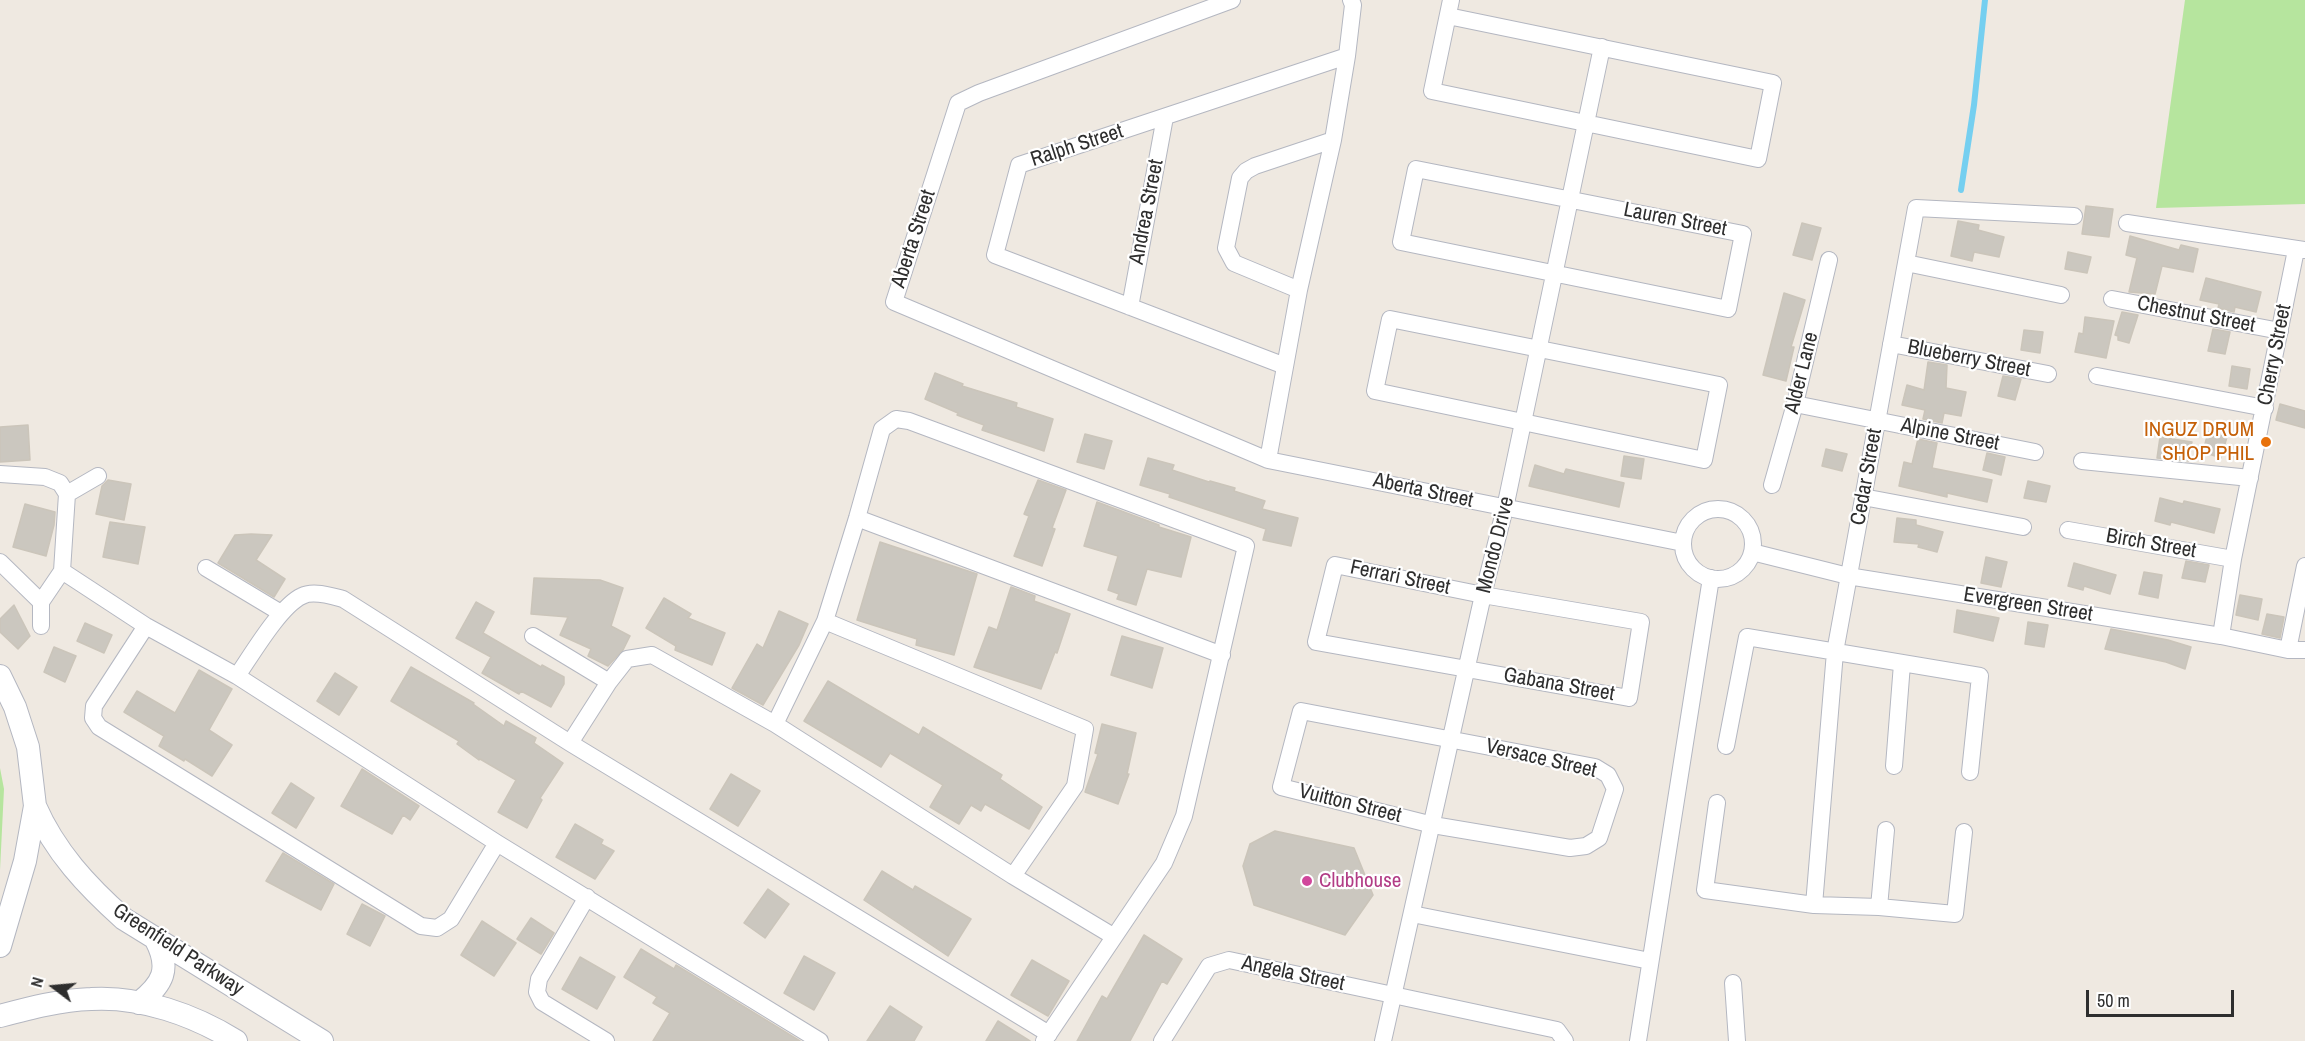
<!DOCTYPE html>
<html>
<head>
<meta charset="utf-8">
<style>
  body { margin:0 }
  #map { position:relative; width:2305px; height:1041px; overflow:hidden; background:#efe9e1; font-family:"Archivo Narrow",sans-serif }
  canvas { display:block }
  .north { position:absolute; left:24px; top:957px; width:60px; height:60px; -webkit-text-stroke:4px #fff; paint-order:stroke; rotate:286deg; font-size:16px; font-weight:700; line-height:24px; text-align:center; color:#2e2e2e }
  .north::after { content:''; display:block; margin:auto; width:21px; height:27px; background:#2e2e2e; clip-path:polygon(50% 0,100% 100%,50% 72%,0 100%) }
  .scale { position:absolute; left:2086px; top:990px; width:148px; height:27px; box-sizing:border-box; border:3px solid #2e2e2e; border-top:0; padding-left:8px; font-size:18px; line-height:21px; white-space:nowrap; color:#2e2e2e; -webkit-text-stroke:4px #fff; paint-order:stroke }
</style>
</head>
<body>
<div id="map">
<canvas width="2305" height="1041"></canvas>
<div class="north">N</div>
<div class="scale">50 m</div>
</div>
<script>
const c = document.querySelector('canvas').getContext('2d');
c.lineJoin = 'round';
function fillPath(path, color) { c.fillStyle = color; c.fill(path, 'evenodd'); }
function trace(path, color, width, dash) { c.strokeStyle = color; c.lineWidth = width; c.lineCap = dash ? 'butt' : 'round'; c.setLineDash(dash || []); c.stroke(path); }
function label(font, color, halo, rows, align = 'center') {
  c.font = font + ' "Archivo Narrow",sans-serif'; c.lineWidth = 4.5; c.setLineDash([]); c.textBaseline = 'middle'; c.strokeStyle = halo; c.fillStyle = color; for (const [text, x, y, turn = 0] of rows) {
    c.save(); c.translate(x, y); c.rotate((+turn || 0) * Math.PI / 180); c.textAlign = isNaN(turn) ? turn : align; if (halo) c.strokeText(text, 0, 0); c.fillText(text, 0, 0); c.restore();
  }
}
const green = new Path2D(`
  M2185 0H2305V204L2156 208Z
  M0 768 4 789 0 870Z`);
const stream = new Path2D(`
  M1961 190 1974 105 1985 0`);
const building = new Path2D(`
  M2086 206 2113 209 2109 237 2082 234Z
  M1958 221 1979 225 1978 230 2004 237 1999 257 1974 252 1972 261 1951 256Z
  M1802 223 1821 228 1812 260 1793 255Z
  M2130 236 2179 250 2181 245 2198 249 2193 272 2162 266 2155 294 2129 292 2137 258 2126 255Z
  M2068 252 2091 257 2087 273 2065 269Z
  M2206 278 2261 292 2256 312 2235 307 2234 312 2218 308 2219 304 2200 300Z
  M1784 293 1805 300 1791 347H1794L1786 381 1763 375Z
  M2122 312 2138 315 2129 343 2118 340V336L2115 335Z
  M2085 317 2114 321 2106 358 2075 352 2079 333 2083 334Z
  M2213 329 2230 332 2225 354 2208 351Z
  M2024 330 2043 332 2040 353 2021 350Z
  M1928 362 1947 365 1946 388 1966 392 1961 416 1944 413 1942 423 1923 419 1925 410 1902 405 1907 385 1924 390Z
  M2232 366 2250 369 2247 389 2229 386Z
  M935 373 963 384 962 386 1017 403 1016 407 1053 419 1044 451 982 430 984 425 957 415 958 413 925 399Z
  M2003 376 2021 379 2015 400 1998 396Z
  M2280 404 2305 411V428L2276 420Z
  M28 425 30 460 0 462V427Z
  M2208 432 2227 437 2221 458 2203 452Z
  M1085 434 1112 441 1104 469 1077 462Z
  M2160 437 2192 442 2189 461 2157 458Z
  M1918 439 1937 443 1932 468 1992 480 1987 502 1947 493V497L1899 486 1904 462 1912 464Z
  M1826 449 1847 454 1842 471 1822 466Z
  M1987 453 2005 457 2001 475 1983 470Z
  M1624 456 1644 459 1641 479 1621 476Z
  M1148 458 1174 465 1172 470 1209 482 1210 481 1235 488 1234 491 1265 501 1262 509 1298 518 1291 546 1263 540 1266 529 1202 508 1169 497 1170 494 1140 485Z
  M1535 465 1564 474 1566 469 1624 483 1619 507 1529 486Z
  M108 480 131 484 124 520 96 514 102 486Z
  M1038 480 1066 490 1052 528 1055 529 1042 566 1014 556 1029 516 1024 514Z
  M2028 481 2050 486 2046 502 2024 498Z
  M2160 498 2183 504 2184 501 2220 509 2214 533 2171 522 2170 525 2155 521Z
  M1097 502 1159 525V527L1191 537 1181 577 1147 569 1136 605 1117 599 1119 594 1108 590 1118 556 1084 546Z
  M25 504 55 512 54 525 46 556 13 547Z
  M1897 518 1916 520V525L1943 532 1937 552 1918 547 1919 544 1894 542Z
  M110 522 145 527 138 564 103 557Z
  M251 534 272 535 256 560 285 579 274 597 218 563 235 535Z
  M880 542 977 574 954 655 916 645 917 639 857 620Z
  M1986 557 2007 562 2001 587 1981 583Z
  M2186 561 2209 565 2205 582 2182 578Z
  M2074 563 2116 575 2110 594 2084 586 2083 590 2068 586Z
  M2144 572 2162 575 2158 598 2139 594Z
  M534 578 600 580 623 588 611 626 630 636 623 650 608 666 588 656 591 649 560 635 568 617 531 614Z
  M1011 587 1035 596 1034 601 1070 614 1057 653 1055 652 1041 689 974 667 989 627 997 630Z
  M2240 595 2262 599 2258 620 2236 615Z
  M664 598 691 614 688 618 725 633 712 665 675 650 676 646 646 628Z
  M476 602 494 612 483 633 541 667 542 665 564 677V684L551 707 521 691 519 694 482 673 491 657 456 638Z
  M14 605 30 636 18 649 0 632V619Z
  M1957 610 1999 618 1993 641 1954 632Z
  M779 611 808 624 799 645 763 705 732 688 757 644 763 648Z
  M2267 614 2284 617 2280 638 2262 634Z
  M2028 622 2048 625 2044 647 2025 644Z
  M85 623 112 635 104 653 77 641Z
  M2111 629 2168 640 2191 647 2185 669 2166 662 2105 649Z
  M1122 636 1163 648 1152 688 1111 675Z
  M54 647 76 656 65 682 44 672Z
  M411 667 474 703 473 704 504 726 506 721 536 738 534 743 563 763 540 798 542 800 527 828 498 812 516 780 480 759 479 760 457 744 459 741 391 701Z
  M199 670 232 689 209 730 232 745 212 776 185 759 184 761 159 746 164 736 124 712 137 691 175 713Z
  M335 673 357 687 339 715 317 701Z
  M828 681 919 735 923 727 1002 775 1000 779 1042 807 1029 829 985 804 981 811 971 805 959 824 930 807 943 785 890 753 881 767 804 721Z
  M1102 724 1136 733 1127 774H1129L1118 804 1085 792 1098 754 1095 753Z
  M362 769 419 806 410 820 403 815 392 834 341 806Z
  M731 774 760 791 738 826 710 809Z
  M291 783 314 798 296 828 272 813Z
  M575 824 603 840 601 844 614 851 595 879 556 857Z
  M1275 831 1354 848 1373 895 1345 935 1254 905 1243 866 1250 844Z
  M283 853 334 884 321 910 266 881Z
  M882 871 913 890 915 886 971 919 948 956 864 900Z
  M768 889 789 904 765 938 744 923Z
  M362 904 385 916 370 946 347 934Z
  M531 918 554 933 541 954 517 939Z
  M482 921 516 943 494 976 461 955Z
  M1144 935 1182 959 1167 984 1162 981 1130 1041H1077L1102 996 1107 999Z
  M641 949 674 969 676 965 800 1041H653L670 1013 653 1003 657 997 624 977Z
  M804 956 835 973 814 1010 784 993Z
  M580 957 615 977 597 1009 562 989Z
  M1032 960 1069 981 1048 1016 1011 995Z
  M890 1006 922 1027 914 1041H867Z
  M998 1021 1030 1041H986Z`);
const street = new Path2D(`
  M1232 0 979 93 958 103 894 302 1268 460 1683 543
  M1448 16 1773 83 1758 159 1432 91 1451 0
  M1416 169 1743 234 1728 309 1401 242Z
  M2127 223 2305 250
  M1906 263 2061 295
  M1299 290 1234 263 1226 248 1240 178 1246 171 1255 166 1333 140
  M2112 299 2280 331
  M1130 307 1165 117
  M1390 319 1719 385 1704 460 1375 391Z
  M1891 344 2048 374
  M1285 366 995 255 1019 165 1347 56
  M2097 376 2265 408
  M1795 404 2035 452
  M1268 460 1299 290 1333 140 1347 56 1353 5 1351 0
  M2082 461 2250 478
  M0 474 45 477 60 483 67 494 62 571 41 602
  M1772 485 1795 404 1829 260
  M67 494 98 476
  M1863 497 2023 527
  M1683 544a35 35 0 1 1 70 0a35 35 0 1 1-70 0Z
  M857 518 1222 655
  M2068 530 2233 559
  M1752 552 1848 576 2221 636 2288 650H2305
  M0 562 41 602V626
  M1335 565 1483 595 1641 622 1629 698 1316 642Z
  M206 568 281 613
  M62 571 146 626 237 676 497 843 820 1041
  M825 621 1085 729 1075 786 1013 876
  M146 626 94 706 93 718 99 727 421 926 437 928 451 919 497 843
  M533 636 609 682
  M2221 636 2233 559 2296 250
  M2288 650 2305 566
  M237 676C251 656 280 606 302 596 313 590 332 596 343 599L570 743 1049 1034
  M1301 711 1595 767 1608 775 1615 789 1599 838 1586 846 1570 848 1433 825 1281 787Z
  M775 724 825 621 857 518 882 429 896 419 909 421 1246 546 1184 816 1164 863 1044 1041
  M570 743 609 682 627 659 652 655 775 724 1013 876 1113 936
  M1726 746 1747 637 1980 676 1970 772
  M1894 766 1902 664
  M1717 803 1705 890 1814 905 1879 907 1955 914 1964 832
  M587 897 539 979 537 992 542 1002 606 1041
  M1814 905 1835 652 1916 208 2074 216
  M1879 907 1886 830
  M1412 914 1650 961
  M1733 983 1737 1041
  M1162 1041 1209 966 1229 960 1557 1030 1565 1041
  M1383 1041 1483 595 1505 508 1602 47
  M1638 1041 1711 578`);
const secondary = new Path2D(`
  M0 676 15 707 28 747 35 806 25 861 0 946
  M35 806C55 852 87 886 124 919L322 1041
  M139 1003C163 984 171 969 156 940
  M0 1016C30 1008 60 1000 91 999 141 996 194 1015 236 1041`);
const markers = [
  [2266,442,6,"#e8710a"],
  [1307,881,6,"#d1479c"]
];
const streetNames = [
  ["Ralph Street",1077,146,-18],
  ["Andrea Street",1147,212,-79],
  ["Lauren Street",1675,220,11],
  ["Aberta Street",914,239,-72],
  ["Chestnut Street",2196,315,11],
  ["Cherry Street",2275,355,-79],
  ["Blueberry Street",1969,359,11],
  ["Alder Lane",1802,373,-76],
  ["Alpine Street",1950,435,11],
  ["Cedar Street",1867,477,-80],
  ["Aberta Street",1423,491,12],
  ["Birch Street",2151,544,10],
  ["Mondo Drive",1496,545,-76],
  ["Ferrari Street",1400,578,12],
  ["Evergreen Street",2028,605,9],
  ["Gabana Street",1559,685,10],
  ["Versace Street",1541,759,13],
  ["Vuitton Street",1350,804,14],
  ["Greenfield Parkway",178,950,33],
  ["Angela Street",1293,974,12]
];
const foodNames = [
  ["INGUZ DRUM",2254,430],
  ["SHOP PHIL",2254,454]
];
const hotelNames = [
  ["Clubhouse",1319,881]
];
fillPath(green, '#b6e59e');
trace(stream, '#75cff0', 6);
fillPath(building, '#cbc7bf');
trace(building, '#cbc5ba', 1.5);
trace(street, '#b4b7c1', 18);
trace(secondary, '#b4b7c1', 24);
trace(street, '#fff', 16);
trace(secondary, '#fff', 22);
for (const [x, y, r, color] of markers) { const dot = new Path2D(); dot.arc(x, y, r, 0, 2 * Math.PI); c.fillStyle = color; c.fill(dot); trace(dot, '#fff', 2); }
label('21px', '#2e2e2e', '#fff', streetNames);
label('21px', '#c56008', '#fff', foodNames, 'right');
label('21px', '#b23c85', '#fff', hotelNames, 'left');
</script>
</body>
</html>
